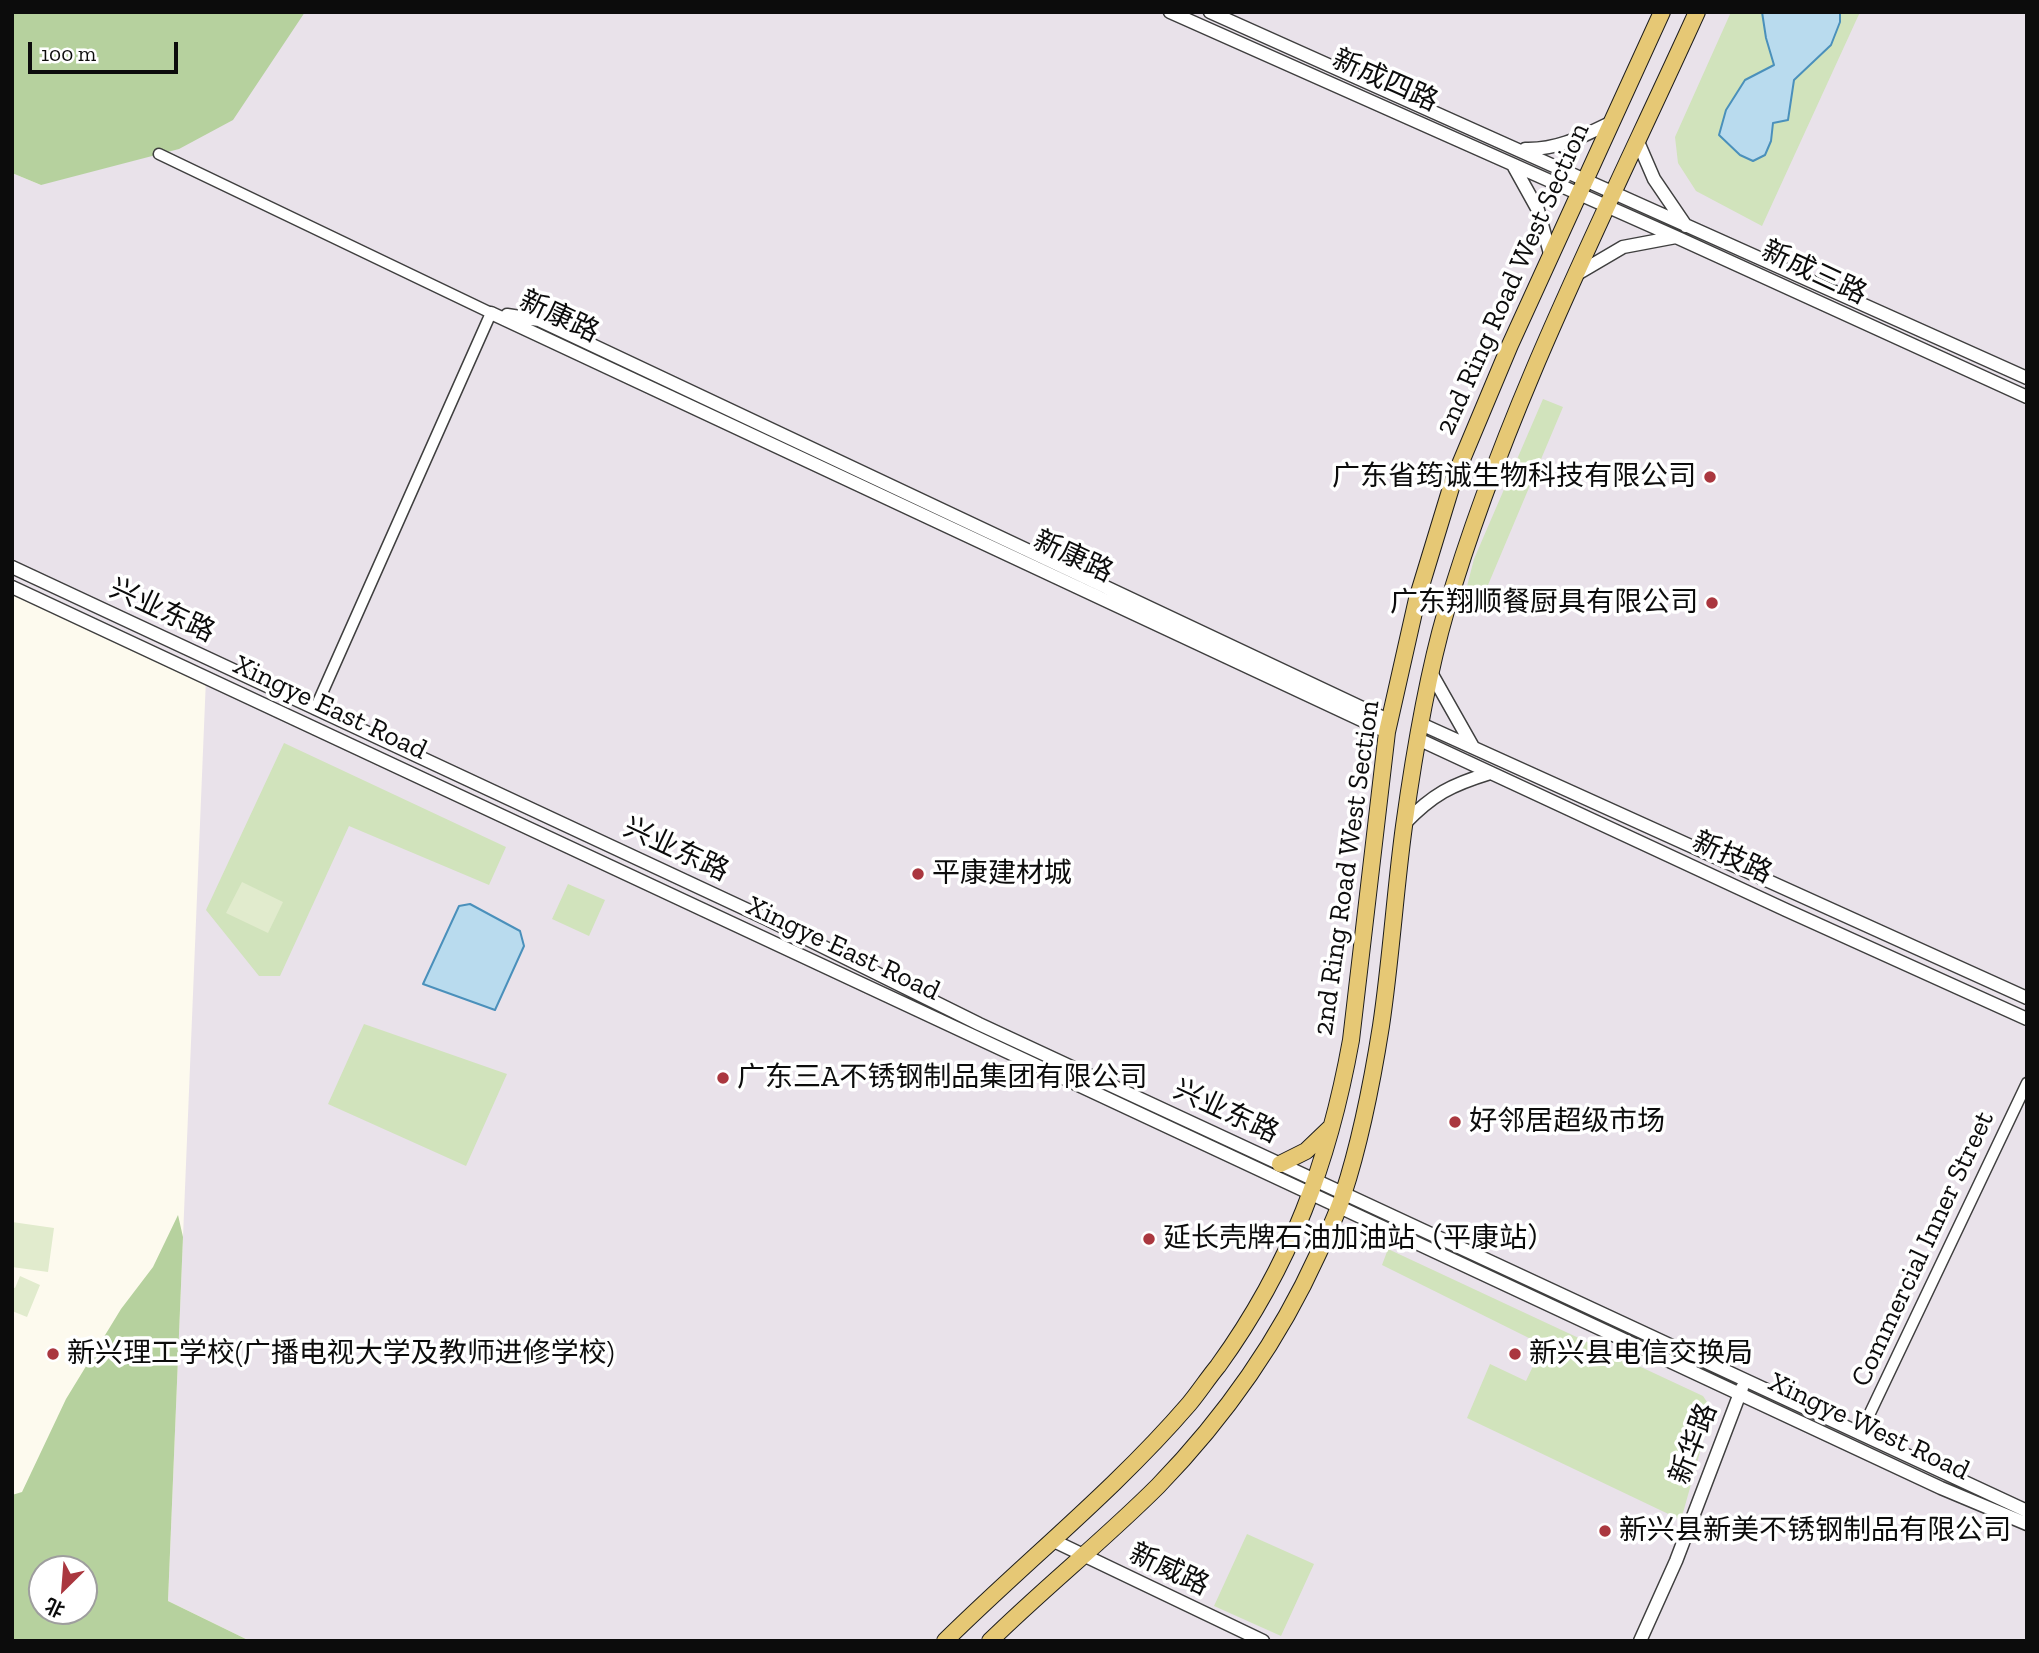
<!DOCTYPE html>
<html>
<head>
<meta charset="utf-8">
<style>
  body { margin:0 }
  #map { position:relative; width:2039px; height:1653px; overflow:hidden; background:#fdfaee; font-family:"Zilla Slab","Noto Sans SC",serif }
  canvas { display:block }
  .frame { position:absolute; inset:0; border:14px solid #0c0c0c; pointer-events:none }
  .north { position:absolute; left:28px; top:1555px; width:70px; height:70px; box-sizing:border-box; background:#fff; border:2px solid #9e9e9e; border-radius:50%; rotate:205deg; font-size:19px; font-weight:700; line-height:28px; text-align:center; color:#0c0c0c }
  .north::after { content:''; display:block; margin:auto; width:24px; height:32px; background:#aa373f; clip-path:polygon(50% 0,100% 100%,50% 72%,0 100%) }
  .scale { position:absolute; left:28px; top:42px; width:150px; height:32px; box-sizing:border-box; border:4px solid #0c0c0c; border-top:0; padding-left:9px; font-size:21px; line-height:24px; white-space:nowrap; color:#0c0c0c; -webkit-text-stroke:5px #fff; paint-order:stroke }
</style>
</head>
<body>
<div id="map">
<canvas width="2039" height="1653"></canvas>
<div class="frame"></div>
<div class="north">北</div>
<div class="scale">100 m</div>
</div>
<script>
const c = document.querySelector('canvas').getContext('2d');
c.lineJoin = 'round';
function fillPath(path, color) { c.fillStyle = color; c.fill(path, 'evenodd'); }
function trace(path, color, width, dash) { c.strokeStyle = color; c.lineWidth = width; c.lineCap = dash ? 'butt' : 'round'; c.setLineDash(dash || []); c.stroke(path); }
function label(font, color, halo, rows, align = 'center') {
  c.font = font + ' "Zilla Slab","Noto Sans SC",serif'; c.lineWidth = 7; c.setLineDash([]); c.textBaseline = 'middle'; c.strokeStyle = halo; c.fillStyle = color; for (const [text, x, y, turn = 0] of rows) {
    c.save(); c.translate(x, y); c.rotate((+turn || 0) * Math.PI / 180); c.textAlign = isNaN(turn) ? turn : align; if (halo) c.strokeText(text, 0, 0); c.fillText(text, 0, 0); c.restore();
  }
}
const industrial = new Path2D(`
  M45 12H2027V1641H250L168 1601 206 678 12 587V173L41 185Z`);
const green = new Path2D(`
  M1731 12H1860L1762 226 1696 191 1678 163 1675 137Z
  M1543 399 1563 407 1480 604 1465 594 1474 559Z
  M284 743 506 847 489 885 349 826 280 976H259L206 910Z
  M568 884 605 900 589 936 552 919Z
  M364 1024 507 1074 466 1166 328 1104Z
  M1388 1249 1703 1396 1709 1405 1707 1427 1681 1520 1467 1418 1490 1364 1526 1381 1543 1345 1382 1265Z
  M1247 1534 1314 1564 1281 1636 1214 1606Z`);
const forest = new Path2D(`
  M12 12H305L233 120 179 149 41 185 12 173Z
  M178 1215 183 1237 168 1601 250 1641H12V1495L22 1492 66 1399 121 1309 153 1267ZM42 1569H84V1611H42Z`);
const pitch = new Path2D(`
  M242 882 283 902 268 933 226 913Z
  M12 1222 54 1228 48 1272 12 1267Z
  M20 1276 40 1285 27 1317 12 1311V1287L15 1288Z`);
const water = new Path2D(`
  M1762 12H1840V22L1831 45 1794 80 1788 120 1773 123 1771 141 1765 155 1753 161 1740 155 1719 135 1726 110 1745 80 1774 65 1766 38Z
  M470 904 520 931 524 946 495 1010 423 984 459 906Z`);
const minor = new Path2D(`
  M159 154 491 313 315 709
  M1860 1434 2027 1083`);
const tertiary = new Path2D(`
  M1170 12 1676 237 2027 397
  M1210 12 2027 378
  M1638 142 1654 179 1686 226
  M1525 149C1558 150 1583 136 1612 122
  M1513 165 1538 210 1551 257
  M1577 274 1623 247 1676 237
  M491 313 1387 732
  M507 315 539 320 1390 721
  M12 567 769 920 979 1024 2027 1511
  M12 587 1941 1488 2027 1524
  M1430 671 1473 747
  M1421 724 2027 998
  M1418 739 1786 910 2027 1019
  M1404 824C1433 794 1451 785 1490 773
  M1054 1541 1263 1641
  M1640 1641 1676 1561 1742 1388`);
const primary = new Path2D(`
  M1280 1164 1306 1151 1330 1128
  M945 1641C1026 1561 1115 1490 1189 1404 1199 1392 1208 1378 1218 1366 1291 1265 1329 1162 1351 1040L1387 732 1417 599 1453 481 1510 345 1662 12
  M990 1641C1044 1588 1104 1540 1158 1486 1224 1418 1279 1340 1318 1254 1327 1235 1337 1215 1343 1195 1361 1140 1372 1083 1381 1026 1391 959 1395 892 1404 826 1414 754 1426 680 1446 611 1507 403 1608 208 1697 12`);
const markers = [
  [1710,477,7,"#aa373f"],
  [1712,603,7,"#aa373f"],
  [918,874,7,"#aa373f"],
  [723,1078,7,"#aa373f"],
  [1455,1122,7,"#aa373f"],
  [1149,1239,7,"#aa373f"],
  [53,1354,7,"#aa373f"],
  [1515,1354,7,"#aa373f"],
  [1605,1531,7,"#aa373f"]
];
const streetNames = [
  ["新成四路",1385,81,24],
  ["新成三路",1814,273,25],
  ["2nd Ring Road West Section",1513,279,-66],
  ["新康路",559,317,25],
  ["新康路",1073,557,25],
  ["兴业东路",162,611,25],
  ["Xingye East Road",330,708,25],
  ["兴业东路",676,850,25],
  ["新技路",1732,858,25],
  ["2nd Ring Road West Section",1347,868,-82],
  ["Xingye East Road",843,949,25],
  ["兴业东路",1226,1112,25],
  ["Commercial Inner Street",1923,1249,-65],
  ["Xingye West Road",1869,1427,25],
  ["新华路",1694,1444,-69],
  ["新威路",1169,1570,25]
];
const poiNames = [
  ["广东省筠诚生物科技有限公司",1696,477,"right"],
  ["广东翔顺餐厨具有限公司",1698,603,"right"],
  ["平康建材城",932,874],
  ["广东三A不锈钢制品集团有限公司",737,1078],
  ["好邻居超级市场",1469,1122],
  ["延长壳牌石油加油站（平康站）",1163,1239],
  ["新兴理工学校(广播电视大学及教师进修学校)",67,1354],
  ["新兴县电信交换局",1529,1354],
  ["新兴县新美不锈钢制品有限公司",1619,1531]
];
fillPath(industrial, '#e9e2ea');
fillPath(green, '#d1e3bc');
fillPath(forest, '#b6d19e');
fillPath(pitch, '#e1ebcd');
fillPath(water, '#b9dbee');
trace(water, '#4a90bb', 2);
trace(minor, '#3f3f3f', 13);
trace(tertiary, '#3f3f3f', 15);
trace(primary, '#1d1d1d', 18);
trace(minor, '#fff', 10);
trace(tertiary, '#fff', 12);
trace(primary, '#e6c875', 16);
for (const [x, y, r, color] of markers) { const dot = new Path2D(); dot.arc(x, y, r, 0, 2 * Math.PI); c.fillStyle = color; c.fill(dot); trace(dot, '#fff', 2.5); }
label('28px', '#0c0c0c', '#fff', streetNames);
label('28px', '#0c0c0c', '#fff', poiNames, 'left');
</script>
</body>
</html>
